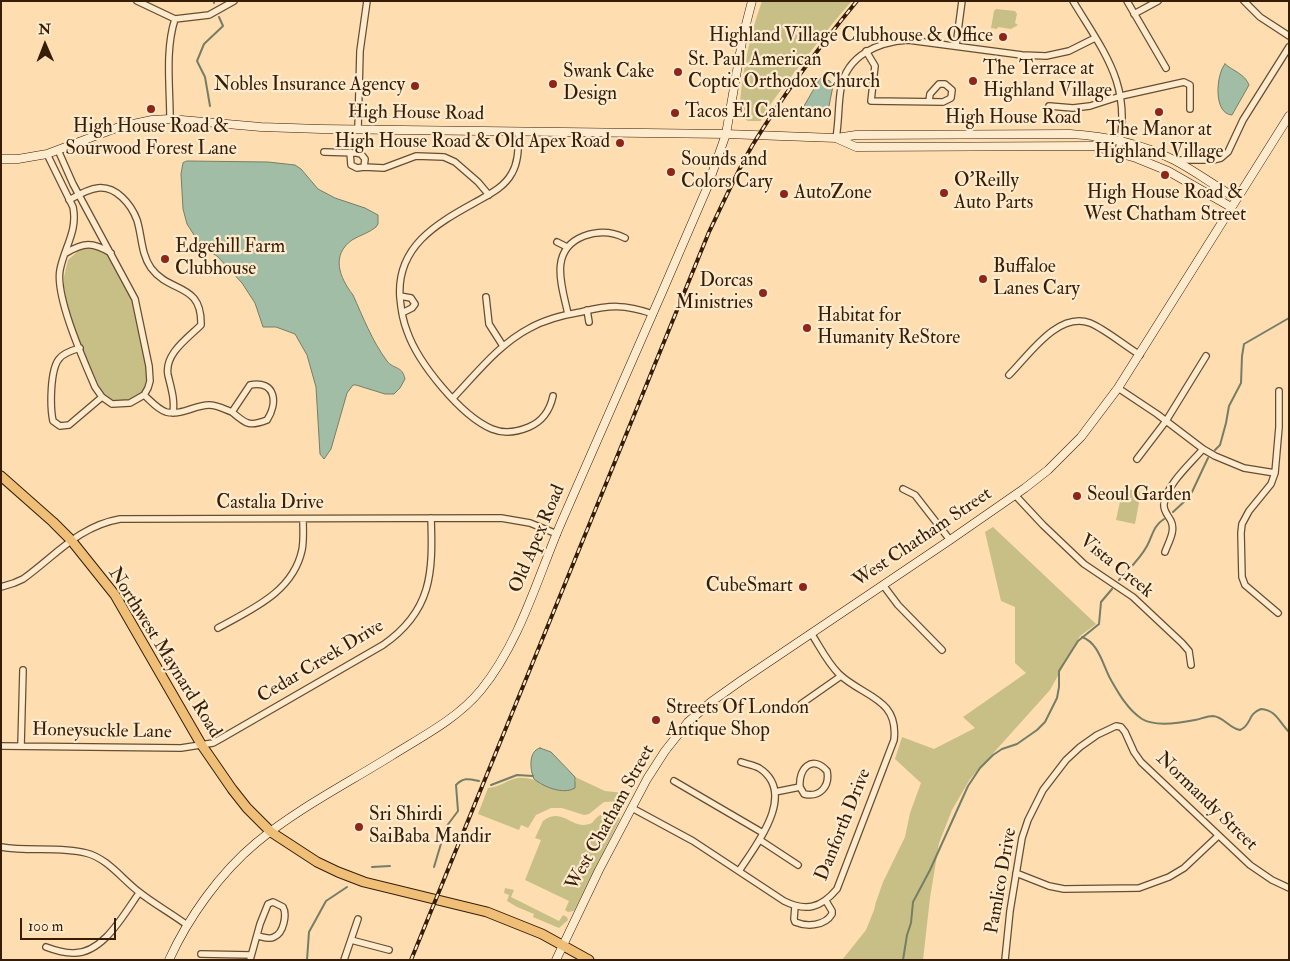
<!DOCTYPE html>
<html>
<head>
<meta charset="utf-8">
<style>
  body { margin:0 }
  #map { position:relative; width:1290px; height:961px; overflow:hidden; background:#fedeb0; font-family:"IM FELL Double Pica",serif }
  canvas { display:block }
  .frame { position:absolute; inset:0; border:2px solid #351d08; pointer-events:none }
  .north { position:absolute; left:20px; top:20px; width:50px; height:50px; -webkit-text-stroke:4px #feeacc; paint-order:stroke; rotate:359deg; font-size:14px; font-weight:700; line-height:20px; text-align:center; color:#351d08 }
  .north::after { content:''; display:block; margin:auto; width:18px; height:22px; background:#351d08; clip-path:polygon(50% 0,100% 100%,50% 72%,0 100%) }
  .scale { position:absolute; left:20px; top:918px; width:96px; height:22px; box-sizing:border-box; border:2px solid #351d08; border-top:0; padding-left:6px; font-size:15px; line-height:18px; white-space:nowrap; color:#351d08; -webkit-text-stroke:4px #feeacc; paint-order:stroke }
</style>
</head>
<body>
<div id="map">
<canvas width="1290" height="961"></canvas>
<div class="frame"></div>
<div class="north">N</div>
<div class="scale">100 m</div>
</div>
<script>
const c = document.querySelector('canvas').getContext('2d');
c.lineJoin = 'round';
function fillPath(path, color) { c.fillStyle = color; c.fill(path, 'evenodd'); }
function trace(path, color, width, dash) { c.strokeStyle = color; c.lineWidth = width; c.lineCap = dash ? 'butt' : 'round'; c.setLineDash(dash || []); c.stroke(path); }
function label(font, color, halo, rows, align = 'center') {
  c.font = font + ' "IM FELL Double Pica",serif'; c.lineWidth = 4.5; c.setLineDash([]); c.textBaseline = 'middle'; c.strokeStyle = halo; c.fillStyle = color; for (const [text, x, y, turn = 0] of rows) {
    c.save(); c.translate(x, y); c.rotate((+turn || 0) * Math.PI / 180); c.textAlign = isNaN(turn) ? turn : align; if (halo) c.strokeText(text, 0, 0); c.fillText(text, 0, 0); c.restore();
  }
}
const green = new Path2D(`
  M762 1H852C831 24 813 49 794 73 782 89 769 104 761 121H748L739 116C741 78 749 37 762 1Z
  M996 9 1015 11 1017 14 1015 23 1018 25 1011 29 998 27 997 29 991 28 994 11Z
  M86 248C95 248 104 250 110 258 118 268 125 283 130 295 136 308 151 373 147 384 141 402 128 402 113 401L101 391 82 347 69 312 64 287V277L68 260 79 250Z
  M1123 488 1141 492 1135 524 1116 520Z
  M993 527 1096 624 1080 636 1050 690 970 779 952 810 939 843 930 898 923 960H842L866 930 874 910 876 902 883 882 905 837 910 813 921 783 895 759 902 737 934 749 975 728 963 717 1026 673 1015 663V607L1001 601 985 532Z
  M575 777 605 791 624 793 622 801 604 802 589 814 584 815 562 808H551L536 815 528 828 521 825 519 830 478 814 488 788C499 788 508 779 518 778 535 776 548 789 564 791L576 781Z
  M613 811 618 813 620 819 574 911 568 912 565 910 569 901 525 880 541 840 535 838 543 821C561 808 569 825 583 825 586 825 589 824 592 823 598 815 603 812 613 811Z
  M505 888 514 890 511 897 559 921 563 915 567 917 568 920 559 928 533 917 534 914 517 907 507 901 509 895 504 893Z`);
const water = new Path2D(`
  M1225 64C1233 71 1245 74 1249 85L1232 115C1213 114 1216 74 1225 64Z
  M822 78 830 81 833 86 827 116 801 117 800 113 819 80Z
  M187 161 268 162 295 165 301 169 318 189 335 198 365 208 378 215V224L376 227C369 233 360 235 352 240 331 255 339 277 353 295 363 317 372 341 387 361 394 370 402 365 405 379L400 388 394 394H385L356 385H353L347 393 331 449 324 459 320 454 316 387 307 355 295 334 276 327H263L255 303 242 283 217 256 207 250 194 235 187 224 183 209 181 174 183 163Z
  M540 748 551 752 575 777V788C563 795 544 787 534 779 530 770 528 751 540 748Z`);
const stream = new Path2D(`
  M214 1V3
  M210 106 205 77 197 61 204 44 223 26 219 17
  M1215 450 1220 445 1226 423 1229 406 1241 383 1242 356 1244 344 1289 318
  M1173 512 1186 500 1192 492 1208 458
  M1119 580C1129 569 1140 559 1147 546 1153 535 1153 526 1164 519
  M1082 637C1099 643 1103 666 1111 680 1119 694 1128 710 1142 719 1155 727 1180 723 1195 720 1201 719 1207 716 1213 716 1224 717 1229 728 1240 730 1252 725 1247 714 1261 709 1276 710 1279 722 1289 732
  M491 785 517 775 533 776
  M372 867 390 866
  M434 867 446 827 458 811 456 785C464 777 469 779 479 781
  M307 960 309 932 326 901 347 887
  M903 960 907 935 911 923 913 902 930 870 968 786 980 768 993 755 1002 749 1017 744 1037 730 1045 722 1057 698 1059 687V671L1078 641 1099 624 1101 602 1112 589`);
const street = new Path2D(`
  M137 1 175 19 209 15 234 1
  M1073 1C1105 54 1133 86 1118 152
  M1127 1 1166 68
  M1244 1 1260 17 1289 36
  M1134 14 1158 1
  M956 46 962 1
  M866 51 875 66 871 101 943 102 951 98 952 90 945 84H939L930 94 929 101
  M1049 106 1073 108 1090 106 1121 96 1184 82 1190 85V109
  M170 119C170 86 165 50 175 19
  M358 129 360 51 367 1
  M519 132C518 146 519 161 512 173 504 188 488 195 474 203 436 224 396 247 400 298 401 309 403 321 407 331 418 363 461 416 492 429 504 434 517 432 529 427 543 421 550 410 553 396
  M836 138C839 122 838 104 841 88 847 55 878 42 908 40L1022 55 1046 56 1069 51 1095 38
  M324 152 357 153 361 154 365 159 364 167
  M350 152 351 165 357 168 364 167 384 168 416 156 444 157 455 162 478 182 489 195
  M47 154 73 207C78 231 64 248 60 270 55 297 84 361 95 387L102 397 112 404 130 403 144 395 148 388 150 381 149 366 135 299 73 184 58 150
  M1175 160H1213L1221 158 1228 152 1243 120 1289 47
  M69 200C78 195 88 189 98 188 116 186 131 204 137 220 142 236 141 254 151 268 170 294 202 282 201 325 188 338 164 354 168 375 171 388 175 399 173 413
  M557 242 567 247
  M66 253C84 242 93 242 111 253
  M400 296 411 298 415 304 412 308 402 313
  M486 297 489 324 503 346
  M587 310 589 322
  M568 314C562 286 548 250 584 236 598 231 611 231 625 238
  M80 348C73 350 63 353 59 359 50 370 50 407 53 421L60 426 69 425 102 397
  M1009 375C1029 355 1058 311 1090 323 1105 329 1125 346 1140 355
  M1118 388 1157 414 1203 449 1215 456 1244 468 1275 473
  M144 395C151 401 157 409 166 412 181 416 195 405 209 405 217 405 224 409 232 412L250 385C276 380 278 403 267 420 249 427 246 424 232 412
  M453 398C476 374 499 344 530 328 546 319 563 315 581 312 610 305 624 304 653 314
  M1137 459 1166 421 1206 356
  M903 489 915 495 950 540
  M1015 495 1043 525 1084 564 1133 597 1182 643 1189 651 1191 665
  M1165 552C1168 543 1176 531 1171 521 1168 515 1163 511 1164 504 1166 485 1191 463 1203 449
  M883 585 898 605 942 650
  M1 587 14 583 23 579C55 556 79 526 120 519L501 518 530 523 557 534
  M1278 613 1245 585 1242 577 1241 533 1242 524 1249 511 1271 484 1275 473 1279 427V391
  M218 628C252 609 293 592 302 550 304 540 303 529 303 519
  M801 704 841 676
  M1 746 181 748 213 743 222 738 383 645C432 611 433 573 431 518
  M21 746 23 670
  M674 781 763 833
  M775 792 800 787 804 794C820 798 830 786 827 771 812 754 798 769 800 787
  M632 808 693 841 784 901C806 912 821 908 837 889L894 740C899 698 863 697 839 674 827 662 820 647 811 633
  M760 840 798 865
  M1 847C29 852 59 846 86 853 107 858 122 879 139 892 154 904 171 913 187 925
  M739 871C756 845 798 793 759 768 754 765 746 764 741 762
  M1016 873 1049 886 1064 889 1139 888 1169 877 1184 868 1218 836
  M795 906 794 919 795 922C807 927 825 926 832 914V911L826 901
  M351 940 389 950
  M46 947C54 950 64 953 73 953 103 954 124 914 139 893
  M201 954 251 955
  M250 960 260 924 268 904 273 902 283 907C287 914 284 933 274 937 269 940 263 937 258 936
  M344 960 358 919
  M1005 960 1010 911 1022 838 1028 820 1043 790 1066 760 1080 747 1097 735 1116 726 1121 727 1125 732 1134 752 1141 762 1250 865 1272 880 1289 888`);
const secondary = new Path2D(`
  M838 139 856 147 1093 146 1136 158 1168 171 1231 207
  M1 159H18L47 154 119 127 152 120 170 119 261 127 321 129 726 134 836 138 856 135 1070 134C1105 136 1142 144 1174 160 1195 171 1215 186 1236 198
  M169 960C188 918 220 873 256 843 297 809 346 784 391 756 423 736 457 719 481 690 520 642 537 579 561 523 610 412 659 300 707 188L726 134 743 36 752 1
  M556 960 599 870 647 779 665 751 688 722 711 702 742 680 950 540 1025 488 1048 470 1081 437 1118 388 1289 116`);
const primary = new Path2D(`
  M1 476 53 522 71 540 115 595 201 744 232 789 247 808 271 832 317 862 338 872 364 882 487 912 542 934 589 960`);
const rail = new Path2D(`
  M411 960 709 232C723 203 736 174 752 146 783 95 819 47 857 1`);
const markers = [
  [1003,37,5,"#8f2418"],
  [678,72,5,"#8f2418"],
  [973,81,5,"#8f2418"],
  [553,84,5,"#8f2418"],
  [415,86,5,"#8f2418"],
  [151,109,5,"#8f2418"],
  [1159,112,5,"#8f2418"],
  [675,113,5,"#8f2418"],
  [620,143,5,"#8f2418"],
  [671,172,5,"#8f2418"],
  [1165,175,5,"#8f2418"],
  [944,193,5,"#8f2418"],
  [784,194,5,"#8f2418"],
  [165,259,5,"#8f2418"],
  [983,279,5,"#8f2418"],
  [763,293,5,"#8f2418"],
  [807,328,5,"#8f2418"],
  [1077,496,5,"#8f2418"],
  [803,587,5,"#8f2418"],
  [656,720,5,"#8f2418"],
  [359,827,5,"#8f2418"]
];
const poiNames = [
  ["Highland Village Clubhouse & Office",993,37,"right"],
  ["St. Paul American",688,61],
  ["Coptic Orthodox Church",688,83],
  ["The Terrace at",983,70],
  ["Highland Village",983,92],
  ["Swank Cake",563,73],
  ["Design",563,95],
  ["Nobles Insurance Agency",405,86,"right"],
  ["Tacos El Calentano",685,113],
  ["High House Road &",151,128,"center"],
  ["Sourwood Forest Lane",151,150,"center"],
  ["The Manor at",1159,131,"center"],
  ["Highland Village",1159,153,"center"],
  ["High House Road & Old Apex Road",610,143,"right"],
  ["Sounds and",681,161],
  ["Colors Cary",681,183],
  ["O'Reilly",954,182],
  ["Auto Parts",954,204],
  ["AutoZone",794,194],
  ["High House Road &",1165,194,"center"],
  ["West Chatham Street",1165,216,"center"],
  ["Edgehill Farm",175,248],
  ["Clubhouse",175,270],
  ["Buffaloe",993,268],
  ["Lanes Cary",993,290],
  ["Dorcas",753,282,"right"],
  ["Ministries",753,304,"right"],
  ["Habitat for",817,317],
  ["Humanity ReStore",817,339],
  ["Seoul Garden",1087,496],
  ["CubeSmart",793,587,"right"],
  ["Streets Of London",666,709],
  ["Antique Shop",666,731],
  ["Sri Shirdi",369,816],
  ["SaiBaba Mandir",369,838]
];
const streetNames = [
  ["High House Road",416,114,1],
  ["High House Road",1013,119],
  ["Castalia Drive",270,504],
  ["West Chatham Street",923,538,-34],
  ["Old Apex Road",538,539,-67],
  ["Vista Creek",1116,567,39],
  ["Northwest Maynard Road",164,653,58],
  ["Cedar Creek Drive",321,662,-31],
  ["Honeysuckle Lane",102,732,1],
  ["Normandy Street",1206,802,44],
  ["West Chatham Street",611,818,-61],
  ["Danforth Drive",844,825,-68],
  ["Pamlico Drive",1002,881,-80]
];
fillPath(green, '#c7bf86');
fillPath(water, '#a1bda6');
trace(water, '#767d67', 1);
trace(stream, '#767d67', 2);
trace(street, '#674d32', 8);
trace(secondary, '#351d08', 9);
trace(primary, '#351d08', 11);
trace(street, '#feeacc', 5.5);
trace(secondary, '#feeacc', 8);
trace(primary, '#efbf78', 9);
trace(rail, '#351d08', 4);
trace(rail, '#feeacc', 2, [5.5]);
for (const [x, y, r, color] of markers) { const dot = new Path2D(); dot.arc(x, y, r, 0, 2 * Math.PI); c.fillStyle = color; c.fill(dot); trace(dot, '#feeacc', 2); }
label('19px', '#351d08', '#feeacc', poiNames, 'left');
label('19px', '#351d08', '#feeacc', streetNames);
</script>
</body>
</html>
